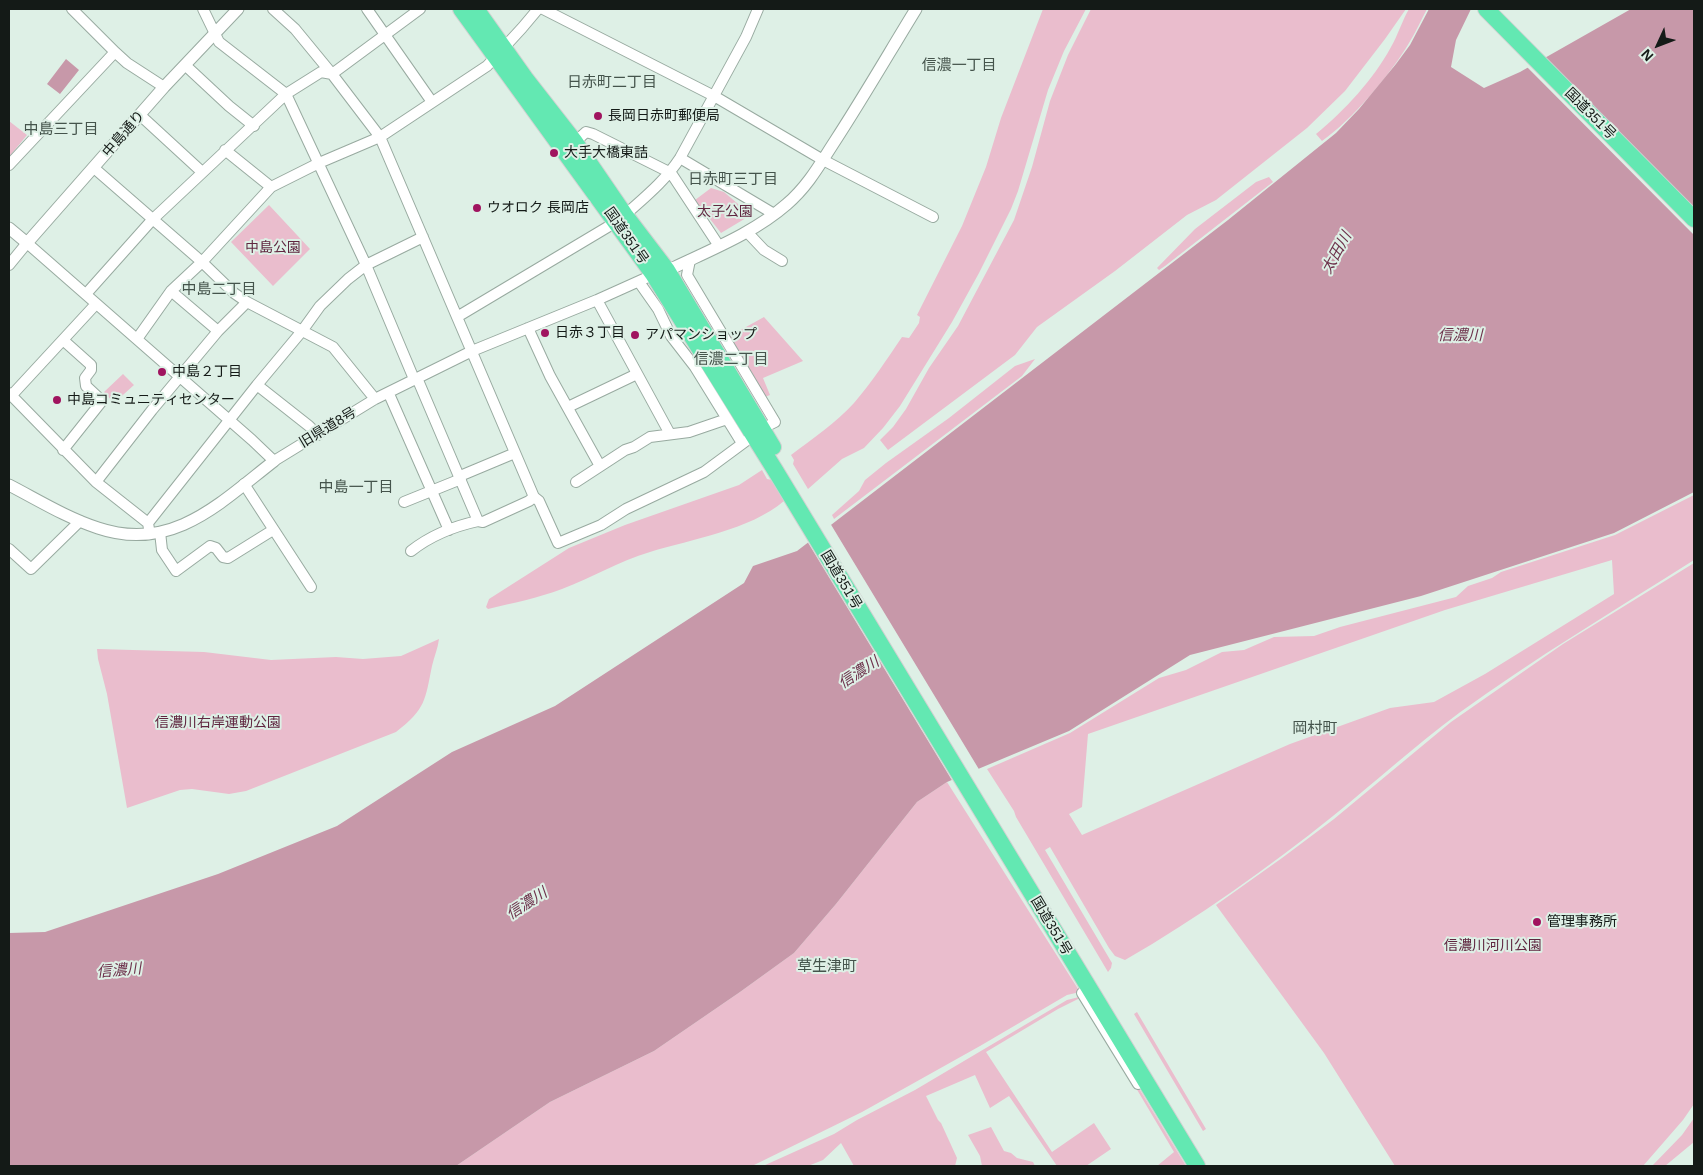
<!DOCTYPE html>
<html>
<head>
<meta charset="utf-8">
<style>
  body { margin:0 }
  #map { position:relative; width:1703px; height:1175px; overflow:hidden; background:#def0e6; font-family:Helvetica,sans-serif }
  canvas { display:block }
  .frame { position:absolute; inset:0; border:10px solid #141a17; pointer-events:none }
  .north { position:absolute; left:1633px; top:20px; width:50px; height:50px; -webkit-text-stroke:4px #def0e6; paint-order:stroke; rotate:227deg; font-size:14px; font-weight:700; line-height:20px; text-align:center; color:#141a17 }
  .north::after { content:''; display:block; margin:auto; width:18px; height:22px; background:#141a17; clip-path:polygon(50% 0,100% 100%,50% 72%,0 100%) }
</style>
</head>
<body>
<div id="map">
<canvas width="1703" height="1175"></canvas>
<div class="frame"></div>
<div class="north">N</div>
</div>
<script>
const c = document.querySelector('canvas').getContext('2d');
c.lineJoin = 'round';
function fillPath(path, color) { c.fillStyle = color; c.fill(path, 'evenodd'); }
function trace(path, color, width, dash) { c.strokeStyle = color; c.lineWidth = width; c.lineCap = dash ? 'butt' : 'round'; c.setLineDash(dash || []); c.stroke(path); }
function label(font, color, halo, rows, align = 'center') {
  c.font = font + ' Helvetica,"Noto Sans JP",sans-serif'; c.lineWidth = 4; c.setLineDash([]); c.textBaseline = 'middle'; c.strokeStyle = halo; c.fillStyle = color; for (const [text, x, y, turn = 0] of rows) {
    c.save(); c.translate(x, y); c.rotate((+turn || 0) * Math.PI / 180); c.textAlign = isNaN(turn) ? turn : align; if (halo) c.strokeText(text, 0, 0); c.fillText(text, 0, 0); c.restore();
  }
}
const green = new Path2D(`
  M1043 9H1086L1064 51 1048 90 1018 191 1011 209 979 273 952 322 900 406 883 428 864 448 842 459 808 489 793 464 794 460 791 455C812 439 836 423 854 403 872 382 887 359 902 337L909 338 919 323 920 317 917 315 962 226 986 167 1001 118Z
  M1091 9H1406L1385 39 1345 91 1307 128 1216 200 1187 215 1115 271 1037 327 1015 355 888 450 880 440 893 427 906 409 929 368 958 326 1014 220 1032 167 1050 101 1068 55Z
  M1409 9H1427C1421 20 1416 32 1409 43 1390 75 1352 120 1322 141L1316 134C1345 110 1373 80 1391 47 1398 35 1402 21 1409 9Z
  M9 121 27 135 9 157Z
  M1269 177 1273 182 1165 266 1159 270 1157 268 1195 229 1256 182Z
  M711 188 724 192 751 215 721 233 695 200Z
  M269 205 310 249 273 286 231 242Z
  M764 317 803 361 763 378 770 395 765 397 728 337Z
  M1035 359 1022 376 834 519 832 515 859 491 865 480 886 463 949 418 1015 366Z
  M123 374 134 385 114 403 104 392Z
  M762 470 767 479 772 480 784 501C750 530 692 539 650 552 619 561 592 578 562 589 538 598 513 603 488 609L486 607 489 599 569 548 625 525 739 485Z
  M1694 495V560C1615 610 1535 658 1459 713 1416 745 1375 782 1333 816 1268 868 1198 918 1125 960L1115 956 1109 948 1050 847 1045 850 1112 963 1111 968 1108 972 1016 817 1014 811 987 769 1070 733 1159 678 1186 670 1222 652 1244 650 1274 637 1314 636 1340 627 1456 597 1468 586 1492 578 1501 572 1615 535ZM1612 560 1614 594 1485 674 1434 702 1390 708 1290 744 1082 835 1069 814 1082 807 1088 734 1445 610Z
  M1694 563V1104L1683 1120 1643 1166H1395L1324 1053 1216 905 1282 858 1334 819 1451 722 1563 644Z
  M439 639C438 648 434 657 432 666 425 700 426 709 396 732L246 791 229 794 192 789 180 790 127 808 107 694 98 659 97 649 204 652 271 660 336 657 363 659 401 656Z
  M947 782 1080 992 1067 995 980 1046 862 1112 752 1166H456L550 1102 654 1051 740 992 794 953 836 904 917 802Z
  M1083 996 1186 1166H1157L1174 1152 1082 997 1058 1009 986 1052 1052 1152 1094 1123 1111 1149 1086 1166H1057L1009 1096 990 1108 975 1075 926 1096 938 1120 941 1123 957 1158 955 1166H854L841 1143 823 1160 808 1166H763L834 1134 857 1120 915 1090 1067 1000Z
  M1137 1012 1206 1129 1203 1131 1134 1014Z
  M1694 1118V1142L1665 1166H1652L1682 1135Z
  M991 1127 1004 1151 1011 1153 1017 1158 1033 1162 1035 1166H982L980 1156 968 1135Z`);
const water = new Path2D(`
  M1429 9H1471L1456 40 1451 67 1484 88 1520 72 1631 9H1694V492L1614 533 1421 596 1190 655 1069 731 947 782 917 802 836 904 794 953 740 992 654 1051 550 1102 456 1166H9V933L45 932 218 874 337 826 452 752 555 706 744 583 753 566 797 551 1228 220 1336 133 1359 109 1396 64 1410 45Z
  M66 59 79 70 60 94 47 84Z`);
const pier = new Path2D(`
  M1540 57 1694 212V235L1525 65Z
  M830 523 980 771 953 782 807 541Z`);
const minor = new Path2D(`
  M72 9 115 52 127 63 164 87
  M203 9 219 42 286 94 366 265 414 379
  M273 9 295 29 332 74 380 137 534 497 539 501 558 543 601 525 626 509 704 472 746 441
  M367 9 432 102
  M543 9 714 96 823 160 933 217
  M185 65 229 106 254 126
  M140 115 202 172
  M575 142 586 132 593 134 671 173 719 246
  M225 150 271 187
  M680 158 774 214
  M9 165 115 52
  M94 168 202 262 234 293 247 302 333 347 375 399
  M625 215C645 197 665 181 680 158L746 37 758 9
  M747 232 764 250 782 261
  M690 260 687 275 775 422 771 424
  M9 265 27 243 252 440 274 461 375 399 472 351 597 300 657 273
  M639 282 658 309 671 336 695 367 742 443
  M171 291 218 331
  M86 294 152 220 286 94 321 72 332 74 420 9
  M597 300 670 434
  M457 317 616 222
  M528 328 550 376 600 466
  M137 339 171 291 202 262 271 187 319 163 380 137 487 66 522 28 538 9
  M63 340 91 365V370L85 378 86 386 102 401 63 450
  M417 378 478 521 483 522 529 501 534 497
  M257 385 309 426 318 435
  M9 393 96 482 148 523 149 529
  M389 394 449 530
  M11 396 96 304
  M568 407 637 374
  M460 476 515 453
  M96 482 152 410 218 331 247 302
  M576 482 625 450 634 447 650 437 689 432 727 419
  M244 484 311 587
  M404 502 461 479
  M148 523 257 385 302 331 320 306 348 279 366 265 423 237
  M160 532 162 550 176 571 210 546 216 548 223 557 228 558 273 530
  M9 549 31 569 80 521
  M411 551C430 536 455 526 478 521
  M1082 993 1138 1084`);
const tertiary = new Path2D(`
  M9 228 27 243 164 87 238 9
  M667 270 675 267C713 249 755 232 787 204 808 186 820 164 835 141 863 98 889 53 916 9
  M9 485C38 500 67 518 98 528 172 553 220 503 274 461`);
const trunk = new Path2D(`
  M461 9 653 274 775 470 1197 1166
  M476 9 525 78 575 142 625 215 667 270 773 447
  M1486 9 1694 219`);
const markers = [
  [598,116,5,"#a0145f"],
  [554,153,5,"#a0145f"],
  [477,208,5,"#a0145f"],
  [545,333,5,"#a0145f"],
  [635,335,5,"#a0145f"],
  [162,372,5,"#a0145f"],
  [57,400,5,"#a0145f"],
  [1537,922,5,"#a0145f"]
];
const streetNames = [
  ["国道351号",1590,114,45],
  ["中島通り",124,134,-49],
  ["国道351号",626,236,55],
  ["旧県道8号",328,428,-31],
  ["国道351号",841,580,59],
  ["国道351号",1051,926,59]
];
const poiNames = [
  ["長岡日赤町郵便局",608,116],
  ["大手大橋東詰",564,153],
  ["ウオロク 長岡店",487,208],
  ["日赤３丁目",555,333],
  ["アパマンショップ",645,335],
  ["中島２丁目",172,372],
  ["中島コミュニティセンター",67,400],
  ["管理事務所",1547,922]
];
const parkNames = [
  ["太子公園",725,212],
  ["中島公園",273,248],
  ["信濃川右岸運動公園",218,723],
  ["信濃川河川公園",1493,946]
];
const neighbourhoodNames = [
  ["信濃一丁目",959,66],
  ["日赤町二丁目",612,83],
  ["中島三丁目",61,130],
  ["日赤町三丁目",733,180],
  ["中島二丁目",219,290],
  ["信濃二丁目",731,360],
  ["中島一丁目",356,488],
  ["岡村町",1315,729],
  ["草生津町",827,967]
];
const waterNames = [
  ["太田川",1337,253,-61],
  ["信濃川",1460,336],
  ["信濃川",859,673,-33],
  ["信濃川",527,904,-33],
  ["信濃川",119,971,-5]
];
fillPath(green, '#eabdcd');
fillPath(water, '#c798a9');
fillPath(pier, '#def0e6');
trace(minor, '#98aaa0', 12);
trace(tertiary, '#98aaa0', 13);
trace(trunk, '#d0d1d1', 18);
trace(minor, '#fff', 10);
trace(tertiary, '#fff', 11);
trace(trunk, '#63e8b2', 16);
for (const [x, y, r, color] of markers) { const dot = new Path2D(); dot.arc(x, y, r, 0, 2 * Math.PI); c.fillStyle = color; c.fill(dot); trace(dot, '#def0e6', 2); }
label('14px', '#141a17', '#def0e6', streetNames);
label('14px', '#141a17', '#def0e6', poiNames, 'left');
label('14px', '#602640', '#def0e6', parkNames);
label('15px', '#45544c', '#def0e6', neighbourhoodNames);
label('italic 15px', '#6d314b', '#def0e6', waterNames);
</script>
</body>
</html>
